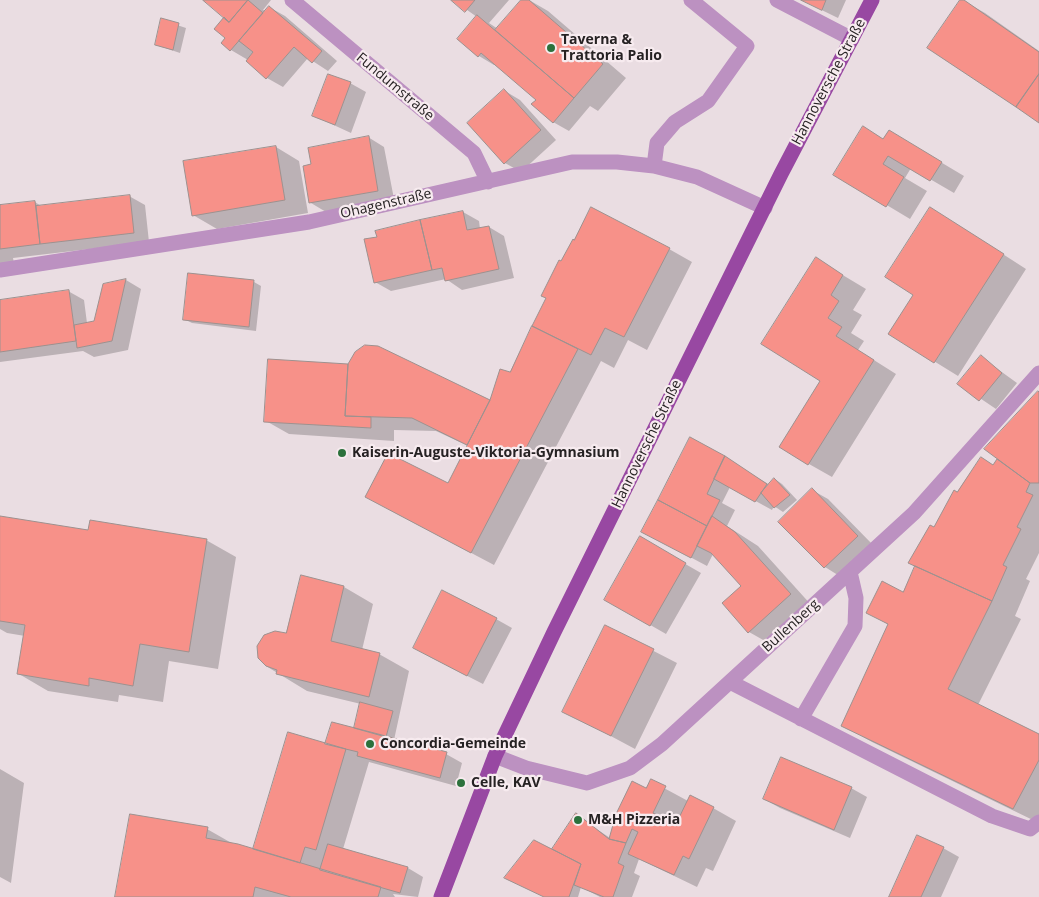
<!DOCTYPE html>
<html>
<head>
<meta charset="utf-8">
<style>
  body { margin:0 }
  canvas { display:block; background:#eadde2 }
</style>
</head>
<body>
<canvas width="1039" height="897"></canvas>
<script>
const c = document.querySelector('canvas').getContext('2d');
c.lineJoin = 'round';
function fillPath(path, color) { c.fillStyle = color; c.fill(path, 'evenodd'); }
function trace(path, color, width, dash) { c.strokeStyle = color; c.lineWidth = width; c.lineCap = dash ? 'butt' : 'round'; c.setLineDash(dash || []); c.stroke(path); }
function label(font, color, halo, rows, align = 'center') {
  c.font = font + ' "Open Sans",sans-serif'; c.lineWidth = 4.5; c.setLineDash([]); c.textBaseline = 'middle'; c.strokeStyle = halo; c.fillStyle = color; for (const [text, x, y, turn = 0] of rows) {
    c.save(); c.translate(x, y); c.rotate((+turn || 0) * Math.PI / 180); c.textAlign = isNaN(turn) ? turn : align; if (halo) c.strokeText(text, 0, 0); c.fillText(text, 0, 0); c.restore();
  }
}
const shadow = new Path2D(`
  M205 0H271L263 10 266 11 269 7 285 16 337 61 328 71 308 58 283 87 267 78 248 60 231 50 226 38 225 17Z
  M453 0H509L489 23 498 29 523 0H529L548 11 626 78 598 111 590 106 569 131 553 122 537 100 496 64 494 65 479 56 458 39 477 17Z
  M801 0H846L838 18Z
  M962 0 985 13 1039 51V121Z
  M162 20 186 28 180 53 156 45Z
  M350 83 366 92 351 133 314 116Z
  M505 91 520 100 556 140 521 172 505 163 469 123Z
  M368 137 384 147 394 199 326 212 311 203 312 165Z
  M884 140 912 145 964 176 954 193 911 168 905 178 927 191 910 219 835 174Z
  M276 147 299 161 308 213 217 229 193 215Z
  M129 196 145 205 149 242 13 258 14 263 0 264V206L35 202 41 206Z
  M463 212 479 221 480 229 489 227 504 236 514 278 462 290 446 279 391 291 375 282 378 238Z
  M953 222 1026 269 958 376 890 334 915 295Z
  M669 249 692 262 647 350 628 340 614 368 601 361 494 565 390 510 449 485 468 446 436 431 394 430V441L289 434 266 421 377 347 491 402 510 373 548 298Z
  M816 259 866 289 853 310 862 315 851 333 864 341 858 350 896 374 832 477 809 464 822 381Z
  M126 280 141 289 128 350 94 357 83 351 0 362V301L68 291 84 300 87 323 95 322 104 285Z
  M254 282 261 286 256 331 192 323 184 319Z
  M981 357 1017 383 996 409 959 384Z
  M1039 393V553L1026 579 1030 581 1015 616 1021 619 978 705 1039 735V823L872 742 842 725 889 625 868 613 904 593 935 528 958 493 994 466Z
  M691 439 770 485 775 479 782 484 797 500 783 512 774 506 772 510 730 487 722 503 735 510 727 526 758 546 813 607 772 645 749 632 742 586 713 554 707 566 658 540Z
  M812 490 828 499 873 545 841 577 825 567 780 522Z
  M0 517 89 531 206 540 236 557 218 669 169 661 163 702 119 695 118 702 48 691 19 674 25 636 7 633 0 629Z
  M640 538 701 573 666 634 605 599Z
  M302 576 344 587 373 604 362 650 379 654 409 671 394 740 446 754 462 763 456 786 369 762 343 849 408 868 423 877 418 897 393 894 395 897H117L207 829 235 845 254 850 327 745 360 731 361 704 307 691 266 666 287 635Z
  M496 619 512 628 483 684 430 657Z
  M605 626 677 663 635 749 564 711Z
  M0 769 24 783 11 883 0 877Z
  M651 781 688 801 713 808 736 821 713 871 706 868 697 887 639 859 634 873 640 876 632 897H600L581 887 578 897H545L559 854 576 815 610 838Z
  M851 788 867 797 850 838 780 808 764 799Z
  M943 848 959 857 941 897H891Z`);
const building = new Path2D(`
  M203 0H248L229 22Z
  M248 0 263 13 230 51 221 43 225 38 214 29 224 17 229 22Z
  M451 0H475L465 12Z
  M521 0H529L603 64 574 98 495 30Z
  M801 0H826L822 10Z
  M960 0H964L1039 52V74L1016 107 927 48Z
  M269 6 322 51 312 63 294 47 266 79 246 61 253 52 239 41Z
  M477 15 574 98 553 123 531 104 536 100 481 53 478 57 457 39Z
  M161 18 179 23 173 50 155 45Z
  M328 74 351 82 335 125 312 116Z
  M1039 74V123L1016 107Z
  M504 89 541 130 504 164 467 123Z
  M863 126 883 139 889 130 942 162 930 181 888 156 883 164 904 177 886 207 833 175Z
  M369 136 378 191 309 203 303 166 311 164 308 148Z
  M276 146 285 200 192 216 183 161Z
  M130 195 134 233 40 244 36 206Z
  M35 201 40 244 0 249V205Z
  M591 207 670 248 624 337 605 328 591 355 532 326 546 298 541 296 559 260 561 261 573 239 574 240Z
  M930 207 1004 254 934 363 888 334 913 295 885 277Z
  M463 211 467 230 489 226 499 269 445 281 442 268 432 270 420 220Z
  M420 220 432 270 374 283 364 239 377 237 375 231Z
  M816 257 843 275 831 295 839 301 828 318 842 327 836 336 874 360 808 465 779 447 820 381 761 344Z
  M188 273 254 280 249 327 183 320Z
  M126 279 112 341 77 348 74 325 94 321 103 284Z
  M69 290 76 341 0 352V300Z
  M532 326 578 349 471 553 365 497 388 453 448 483 490 400 500 369 510 372Z
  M365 345 378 346 490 400 467 445 412 418 345 416 348 364 355 352Z
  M981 355 1002 373 979 401 957 384Z
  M268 359 348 364 345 416 371 417V428L264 422Z
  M1038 391 1039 392V483H1030L984 449Z
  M690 437 725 456 707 494 720 500 707 526 658 500Z
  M725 456 767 484 755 502 714 479Z
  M981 457 993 465 997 459 1030 483 1026 492 1033 495 1017 527 1021 529 1003 565 1007 567 992 601 908 563 930 525 934 527 954 490 957 492Z
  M774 478 790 495 774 508 761 493Z
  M812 488 858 536 824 568 778 522Z
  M658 500 707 526 691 558 641 532Z
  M0 516 88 530 90 520 207 539 189 652 140 644 133 686 89 678V686L17 674 25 625 0 621Z
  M712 516 735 532 791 594 748 633 722 603 741 586 711 553 697 546Z
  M640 536 686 563 650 626 604 600Z
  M915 566 992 601 948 689 1039 734V760L1013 809 841 726 888 624 866 613 882 581 903 592Z
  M301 575 344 586 331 641 380 653 369 697 276 674 277 670 266 666 258 658 257 646 264 635 275 631 286 633Z
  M442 590 497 618 467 676 413 648Z
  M605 625 654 649 611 736 562 712Z
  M360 702 393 711 386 737 354 728Z
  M332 722 447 752 440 778 357 756 358 752 325 744Z
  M288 732 346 749 316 850 305 847 300 863 253 849Z
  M781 757 852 787 834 830 763 799Z
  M651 779 666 786 653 813 676 824 690 795 714 807 689 859 683 856 674 875 628 854 638 832 632 829 626 843 609 839 616 814 632 781 646 788Z
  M576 813 609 839 626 843 618 863 624 866 613 897H604L574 885 581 864 552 849Z
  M130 814 208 827 206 838 238 844 381 887 378 897H291L255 887 253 897H115Z
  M917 835 944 847 921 897H889Z
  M534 840 581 864 569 897H544L504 878Z
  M328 844 408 867 400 893 320 870Z`);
const minor = new Path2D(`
  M292 0 474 153 488 182
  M777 0 852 39
  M654 166 657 143 675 122 708 101 747 46 691 0
  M0 270 309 222 572 162H617L654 166 697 177 765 208
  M730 682 992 816 1030 829 1039 822
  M801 719 855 626 856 598 850 572
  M495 756 526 768 587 783 630 768 662 744 914 513 1039 373`);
const major = new Path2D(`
  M441 897 495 756 554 632 781 174 872 0`);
const markers = [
  [551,48,5,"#2c713c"],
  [342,453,5,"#2c713c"],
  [370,744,5,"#2c713c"],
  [461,783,5,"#2c713c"],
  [578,820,5,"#2c713c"]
];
const poiNames = [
  ["Taverna &",561,40],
  ["Trattoria Palio",561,56],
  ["Kaiserin-Auguste-Viktoria-Gymnasium",352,453],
  ["Concordia-Gemeinde",380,744],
  ["Celle, KAV",471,783],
  ["M&H Pizzeria",588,820]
];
const streetNames = [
  ["Hannoversche Straße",829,82,-62],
  ["Fundumstraße",395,87,40],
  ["Ohagenstraße",386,204,-13],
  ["Hannoversche Straße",647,444,-64],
  ["Bullenberg",791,626,-42]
];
fillPath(shadow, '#0003');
fillPath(building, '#f79189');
trace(building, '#9d918f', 1);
trace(minor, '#bc91c1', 15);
trace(major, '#9848a2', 15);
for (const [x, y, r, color] of markers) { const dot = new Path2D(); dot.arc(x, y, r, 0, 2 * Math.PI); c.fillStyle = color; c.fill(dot); trace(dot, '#f7ebef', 2); }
label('bold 14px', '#262223', '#f7ebef', poiNames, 'left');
label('14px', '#262223', '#f7ebef', streetNames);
</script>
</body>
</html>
